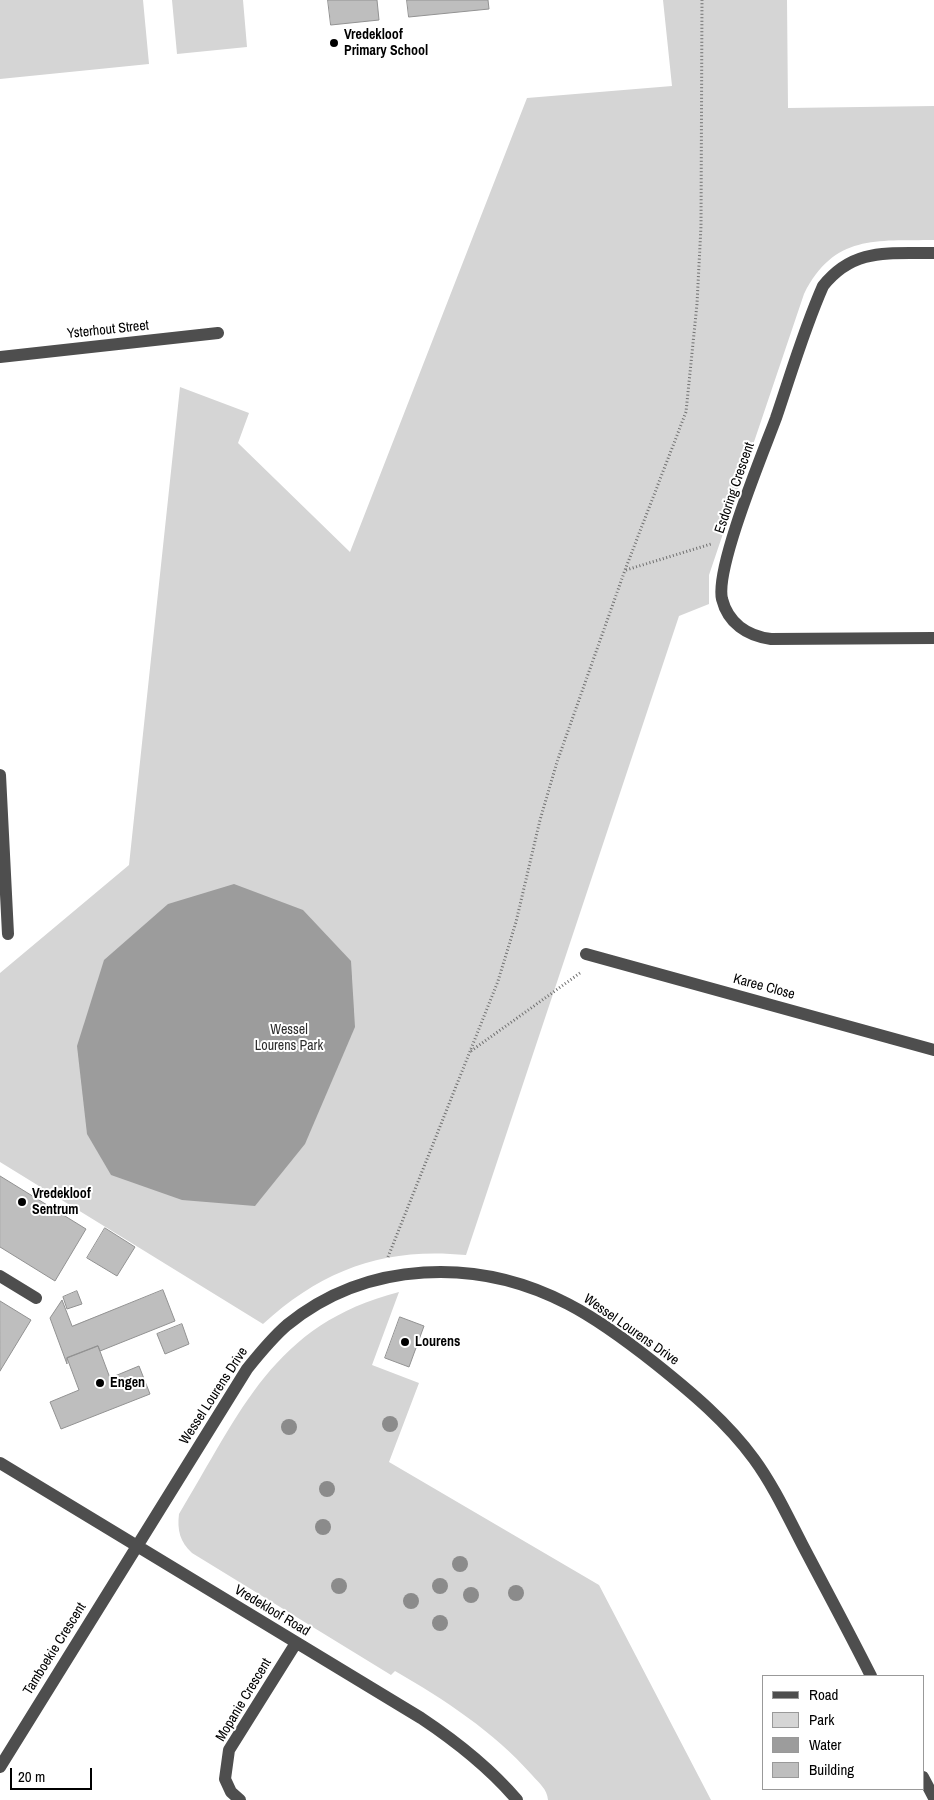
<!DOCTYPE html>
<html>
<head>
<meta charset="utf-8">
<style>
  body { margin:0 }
  #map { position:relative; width:934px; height:1800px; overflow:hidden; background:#fff; font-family:"Archivo Narrow",sans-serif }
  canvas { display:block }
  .legend { position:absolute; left:762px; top:1675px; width:162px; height:115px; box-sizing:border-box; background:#fff; border:1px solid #999; margin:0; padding:6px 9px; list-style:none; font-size:15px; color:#000 }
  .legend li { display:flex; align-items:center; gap:10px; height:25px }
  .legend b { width:25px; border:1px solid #999 }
  .scale { position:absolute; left:10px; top:1768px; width:82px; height:22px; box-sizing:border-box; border:2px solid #000; border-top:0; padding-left:6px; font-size:15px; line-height:18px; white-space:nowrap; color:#000; -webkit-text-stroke:4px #fff; paint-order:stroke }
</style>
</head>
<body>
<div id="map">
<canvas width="934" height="1800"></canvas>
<ul class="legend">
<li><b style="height:6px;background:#4e4e4e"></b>Road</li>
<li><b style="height:14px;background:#d5d5d5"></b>Park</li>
<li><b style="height:14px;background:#9c9c9c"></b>Water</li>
<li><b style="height:14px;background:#bebebe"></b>Building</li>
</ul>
<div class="scale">20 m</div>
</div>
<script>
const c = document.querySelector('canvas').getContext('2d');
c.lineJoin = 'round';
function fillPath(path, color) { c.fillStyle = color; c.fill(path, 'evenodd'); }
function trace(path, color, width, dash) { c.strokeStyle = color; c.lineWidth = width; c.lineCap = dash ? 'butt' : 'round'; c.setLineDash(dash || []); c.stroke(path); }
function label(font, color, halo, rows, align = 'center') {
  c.font = font + ' "Archivo Narrow",sans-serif'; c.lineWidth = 4; c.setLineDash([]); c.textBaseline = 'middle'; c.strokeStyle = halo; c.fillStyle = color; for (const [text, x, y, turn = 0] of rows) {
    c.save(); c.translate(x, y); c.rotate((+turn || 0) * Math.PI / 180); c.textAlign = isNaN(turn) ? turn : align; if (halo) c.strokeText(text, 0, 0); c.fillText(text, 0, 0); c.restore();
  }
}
const green = new Path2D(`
  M0 0H143L149 64 0 79Z
  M172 0H243L247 47 177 54Z
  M663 0H787L788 108 934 106V240C876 241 834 234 804 294L709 575V604L679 616 466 1255C385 1247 323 1269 263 1324L0 1162V973L129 865 180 387 249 413 238 443 350 552 527 98 672 86Z
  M399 1292 372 1365 419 1383 389 1462 599 1585 711 1800H548C547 1789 539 1783 532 1775 493 1731 445 1700 395 1671L391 1675 192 1553C180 1542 177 1530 179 1514 241 1412 273 1324 399 1292Z`);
const water = new Path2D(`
  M234 884 303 910 351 961 355 1027 305 1144 255 1206 182 1200 111 1175 87 1134 77 1046 104 960 168 904Z`);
const building = new Path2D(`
  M328 0H377L379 20 331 25Z
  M407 0H488L489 9 409 17Z
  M0 1176 86 1229 55 1281 0 1247Z
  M105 1228 135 1247 117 1276 87 1258Z
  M163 1290 175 1321 100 1351 98 1346 67 1358V1364L50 1318 62 1300 72 1326Z
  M77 1291 82 1304 67 1309 63 1297Z
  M0 1301 31 1320 0 1371Z
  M400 1317 424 1326 409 1367 385 1358Z
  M182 1324 189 1344 165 1354 157 1334Z
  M98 1346 110 1378 139 1366 150 1394 61 1429 50 1402 79 1390 67 1358Z`);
const path = new Path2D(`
  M626 570 711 544
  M471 1051 580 973
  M388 1257 498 981 516 922 540 820 557 762 625 570 686 412 697 304 701 226 702 0`);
const minor = new Path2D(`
  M934 253C889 254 854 247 823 286 804 329 791 374 776 418 763 453 715 568 722 599 728 623 747 636 771 639L934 638
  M0 357 218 333
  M0 775 8 934
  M586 954 934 1050
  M0 1276 36 1298
  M0 1463 421 1718C457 1742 489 1767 517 1800
  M0 1767 247 1369C259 1354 272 1338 287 1325 367 1260 478 1257 568 1304 599 1320 628 1342 656 1364 691 1392 727 1422 754 1459 773 1485 787 1515 802 1544 825 1588 849 1632 871 1676
  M923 1777 934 1798
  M240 1800 231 1792 225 1779 229 1750 296 1643`);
const trees = [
  [390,1424],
  [289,1427],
  [327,1489],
  [323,1527],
  [460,1564],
  [339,1586],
  [440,1586],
  [516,1593],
  [471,1595],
  [411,1601],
  [440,1623]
];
const markers = [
  [334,43,5,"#000"],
  [22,1202,5,"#000"],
  [405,1342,5,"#000"],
  [100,1383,5,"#000"]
];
const poiNames = [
  ["Vredekloof",344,35],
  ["Primary School",344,51],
  ["Vredekloof",32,1194],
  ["Sentrum",32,1210],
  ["Lourens",415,1342],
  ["Engen",110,1383]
];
const streetNames = [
  ["Ysterhout Street",108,330,-6],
  ["Esdoring Crescent",735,488,-71],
  ["Karee Close",764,987,15],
  ["Wessel Lourens Drive",631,1330,35],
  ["Wessel Lourens Drive",214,1396,-57],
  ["Vredekloof Road",272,1611,31],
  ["Tamboekie Crescent",55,1649,-58],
  ["Mopanie Crescent",244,1700,-59]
];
const parkNames = [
  ["Wessel",289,1030],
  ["Lourens Park",289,1046]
];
fillPath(green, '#d5d5d5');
fillPath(water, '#9c9c9c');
fillPath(building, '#bebebe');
trace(building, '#929292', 1);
trace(path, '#707070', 3, [1, 2.5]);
trace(minor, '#4e4e4e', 12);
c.fillStyle = '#8b8b8b';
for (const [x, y] of trees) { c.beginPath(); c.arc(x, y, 8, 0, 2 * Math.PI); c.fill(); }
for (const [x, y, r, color] of markers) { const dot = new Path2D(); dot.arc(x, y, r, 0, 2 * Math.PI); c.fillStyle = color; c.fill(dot); trace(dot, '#fff', 2); }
label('bold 14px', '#000', '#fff', poiNames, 'left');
label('14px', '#000', '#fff', streetNames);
label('14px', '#2c2c2c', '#fff', parkNames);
</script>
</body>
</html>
